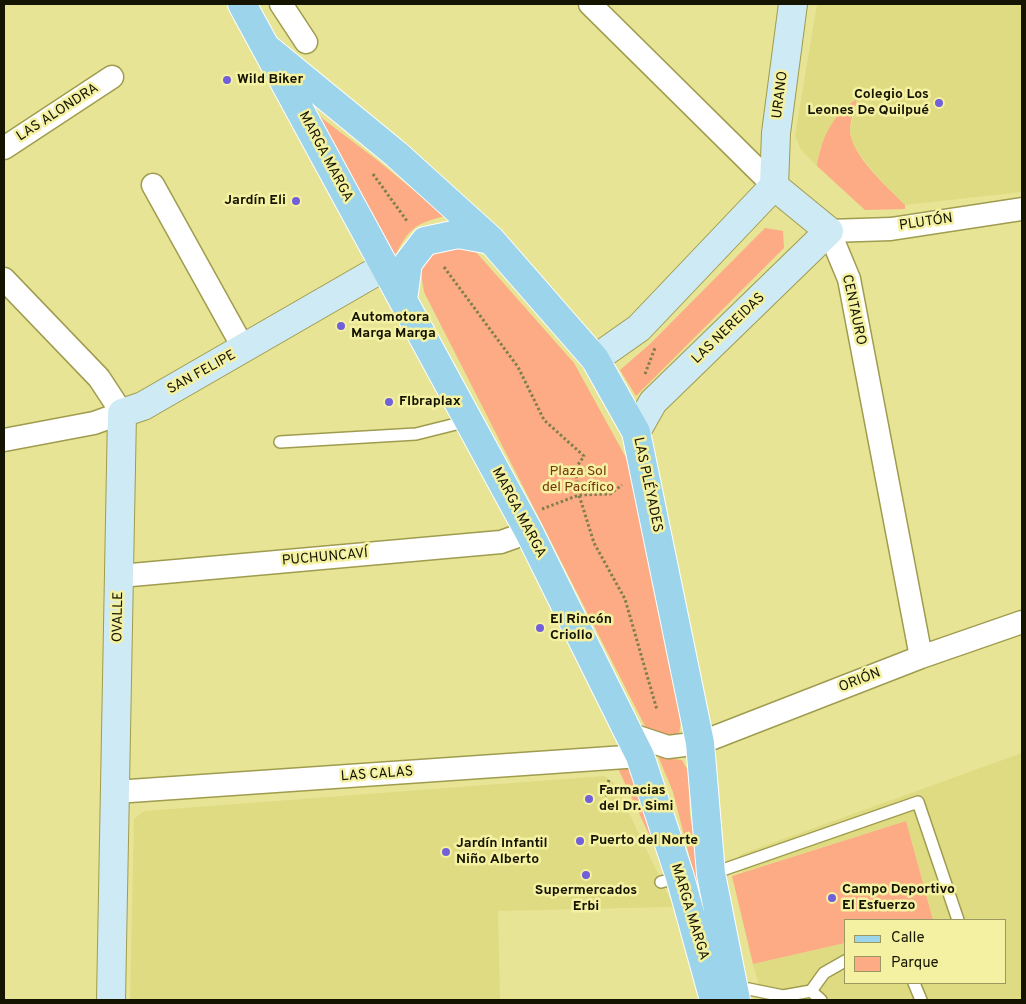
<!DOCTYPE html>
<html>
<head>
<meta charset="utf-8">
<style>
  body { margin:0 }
  #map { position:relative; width:1026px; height:1004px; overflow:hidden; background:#e7e495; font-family:Overpass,sans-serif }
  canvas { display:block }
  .frame { position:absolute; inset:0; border:5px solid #151400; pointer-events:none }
  .legend { position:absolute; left:844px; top:919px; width:162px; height:65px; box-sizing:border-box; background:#f4f1a2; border:1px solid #9b9961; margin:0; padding:6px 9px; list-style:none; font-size:15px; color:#151400 }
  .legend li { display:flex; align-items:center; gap:10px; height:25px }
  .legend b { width:25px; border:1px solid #9b9961 }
</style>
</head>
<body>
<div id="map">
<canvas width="1026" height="1004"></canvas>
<div class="frame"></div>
<ul class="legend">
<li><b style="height:6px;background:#9cd5eb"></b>Calle</li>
<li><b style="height:14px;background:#fcab85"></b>Parque</li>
</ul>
</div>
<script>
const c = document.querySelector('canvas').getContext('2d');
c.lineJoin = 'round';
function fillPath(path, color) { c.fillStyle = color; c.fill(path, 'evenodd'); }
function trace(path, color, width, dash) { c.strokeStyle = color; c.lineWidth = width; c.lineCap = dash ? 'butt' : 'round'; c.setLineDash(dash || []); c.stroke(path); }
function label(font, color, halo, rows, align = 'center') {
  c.font = font + ' Overpass,sans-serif'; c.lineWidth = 5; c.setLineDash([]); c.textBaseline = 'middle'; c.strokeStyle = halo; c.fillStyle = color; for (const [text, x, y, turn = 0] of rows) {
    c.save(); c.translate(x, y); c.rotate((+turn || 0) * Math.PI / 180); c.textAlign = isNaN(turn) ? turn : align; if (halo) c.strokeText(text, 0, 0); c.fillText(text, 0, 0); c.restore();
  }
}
const built = new Path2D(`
  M817 4H1022V192L905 205 874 173 853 146 850 130 857 100 820 148 817 166 801 150 795 136Z
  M1022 753V1000H763L753 964 845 943V983H1005V920H933L906 821 743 872 739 855Z
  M604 776 615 784 674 907 498 911 500 1000H130L134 819 144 811Z`);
const green = new Path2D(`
  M302 97 323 119 377 160 445 216C413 224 407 230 393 261Z
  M857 99C855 109 850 120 850 130 850 155 888 187 905 205V209L865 210 817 166C821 138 833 114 857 99Z
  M765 228 783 231 784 248 636 396 620 370 650 344Z
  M456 247 476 252 574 363 629 463 681 722 679 734 663 737 646 728 424 292 420 266 438 251Z
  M656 751 667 758 682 760 688 771 690 815 726 1000 673 792Z
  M615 762H624L633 771 667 873Z
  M906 821 933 920H845V943L753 964 732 876Z`);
const path = new Path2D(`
  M373 174 407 221
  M444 267 518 367 544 420 584 456 575 469 579 495 594 543 625 599 657 710
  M645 374 655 348
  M542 509 579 495 610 494 622 485
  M607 796 605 791 609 780`);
const lane = new Path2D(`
  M280 442 416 434 468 421
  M711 874 918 802 958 920
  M661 882 680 877
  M914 983 921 1000
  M734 986 783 996 811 991
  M811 991 824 973 845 961
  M811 991 821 1000`);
const street = new Path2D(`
  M281 4 306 42
  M590 4 774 186
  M4 148 112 77
  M153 185 244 349
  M4 279 99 378 122 413 94 423 4 440
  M120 576 501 542 529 532
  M921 657 849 279 829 231 891 229 1022 209
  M629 734 668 747 700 743 921 657 1022 622
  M115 792 640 756`);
const secondary = new Path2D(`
  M774 186 776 133 793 4
  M595 359 639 328 774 186
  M636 432 653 402 829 231 774 186
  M111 1000 122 413 143 406 384 267`);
const primary = new Path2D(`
  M242 4 529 532 629 734 640 756 680 877 714 1000
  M268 49 396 154 491 240 595 359 636 432 700 743 711 874 736 1000
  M403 300 408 263 425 241 458 234 491 240`);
const markers = [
  [227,80,5,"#725fda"],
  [939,103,5,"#725fda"],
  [296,201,5,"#725fda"],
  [341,326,5,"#725fda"],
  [389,402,5,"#725fda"],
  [540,628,5,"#725fda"],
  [589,799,5,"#725fda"],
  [580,841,5,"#725fda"],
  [446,852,5,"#725fda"],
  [586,875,5,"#725fda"],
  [832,898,5,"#725fda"]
];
const poiNames = [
  ["Wild Biker",237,80],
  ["Colegio Los",929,95,"right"],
  ["Leones De Quilpué",929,111,"right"],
  ["Jardín Eli",286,201,"right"],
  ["Automotora",351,318],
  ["Marga Marga",351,334],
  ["FIbraplax",399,402],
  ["El Rincón",550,620],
  ["Criollo",550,636],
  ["Farmacias",599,791],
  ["del Dr. Simi",599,807],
  ["Puerto del Norte",590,841],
  ["Jardín Infantil",456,844],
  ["Niño Alberto",456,860],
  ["Campo Deportivo",842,890],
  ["El Esfuerzo",842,906],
  ["Supermercados",586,891,"center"],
  ["Erbi",586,907,"center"]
];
const streetNames = [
  ["URANO",781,95,-83],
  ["LAS ALONDRA",58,113,-33],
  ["MARGA MARGA",325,157,62],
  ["PLUTÓN",926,223,-8],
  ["CENTAURO",853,310,78],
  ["LAS NEREIDAS",729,329,-44],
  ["SAN FELIPE",202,373,-29],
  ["LAS PLÉYADES",647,485,78],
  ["MARGA MARGA",518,513,62],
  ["PUCHUNCAVÍ",325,558,-5],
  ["OVALLE",119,617,-89],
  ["ORIÓN",860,681,-21],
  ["LAS CALAS",377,775,-4],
  ["MARGA MARGA",689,912,73]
];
const parkNames = [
  ["Plaza Sol",578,472],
  ["del Pacífico",578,488]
];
fillPath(built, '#dfdb83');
fillPath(green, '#fcab85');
trace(lane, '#a09c4f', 14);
trace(street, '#a09c4f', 25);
trace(secondary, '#a09c4f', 30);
trace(primary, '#fff', 30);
trace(path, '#807e4c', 3, [2.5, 2.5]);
trace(lane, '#fff', 11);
trace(street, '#fff', 22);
trace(secondary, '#ceeaf5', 28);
trace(primary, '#9cd5eb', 28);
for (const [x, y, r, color] of markers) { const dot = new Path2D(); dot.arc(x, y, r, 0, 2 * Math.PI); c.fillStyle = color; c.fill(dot); trace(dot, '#f4f1a2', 2); }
label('bold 14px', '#151400', '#f4f1a2', poiNames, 'left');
label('14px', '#151400', '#f4f1a2', streetNames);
label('14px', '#77330a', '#f4f1a2', parkNames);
</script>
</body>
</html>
